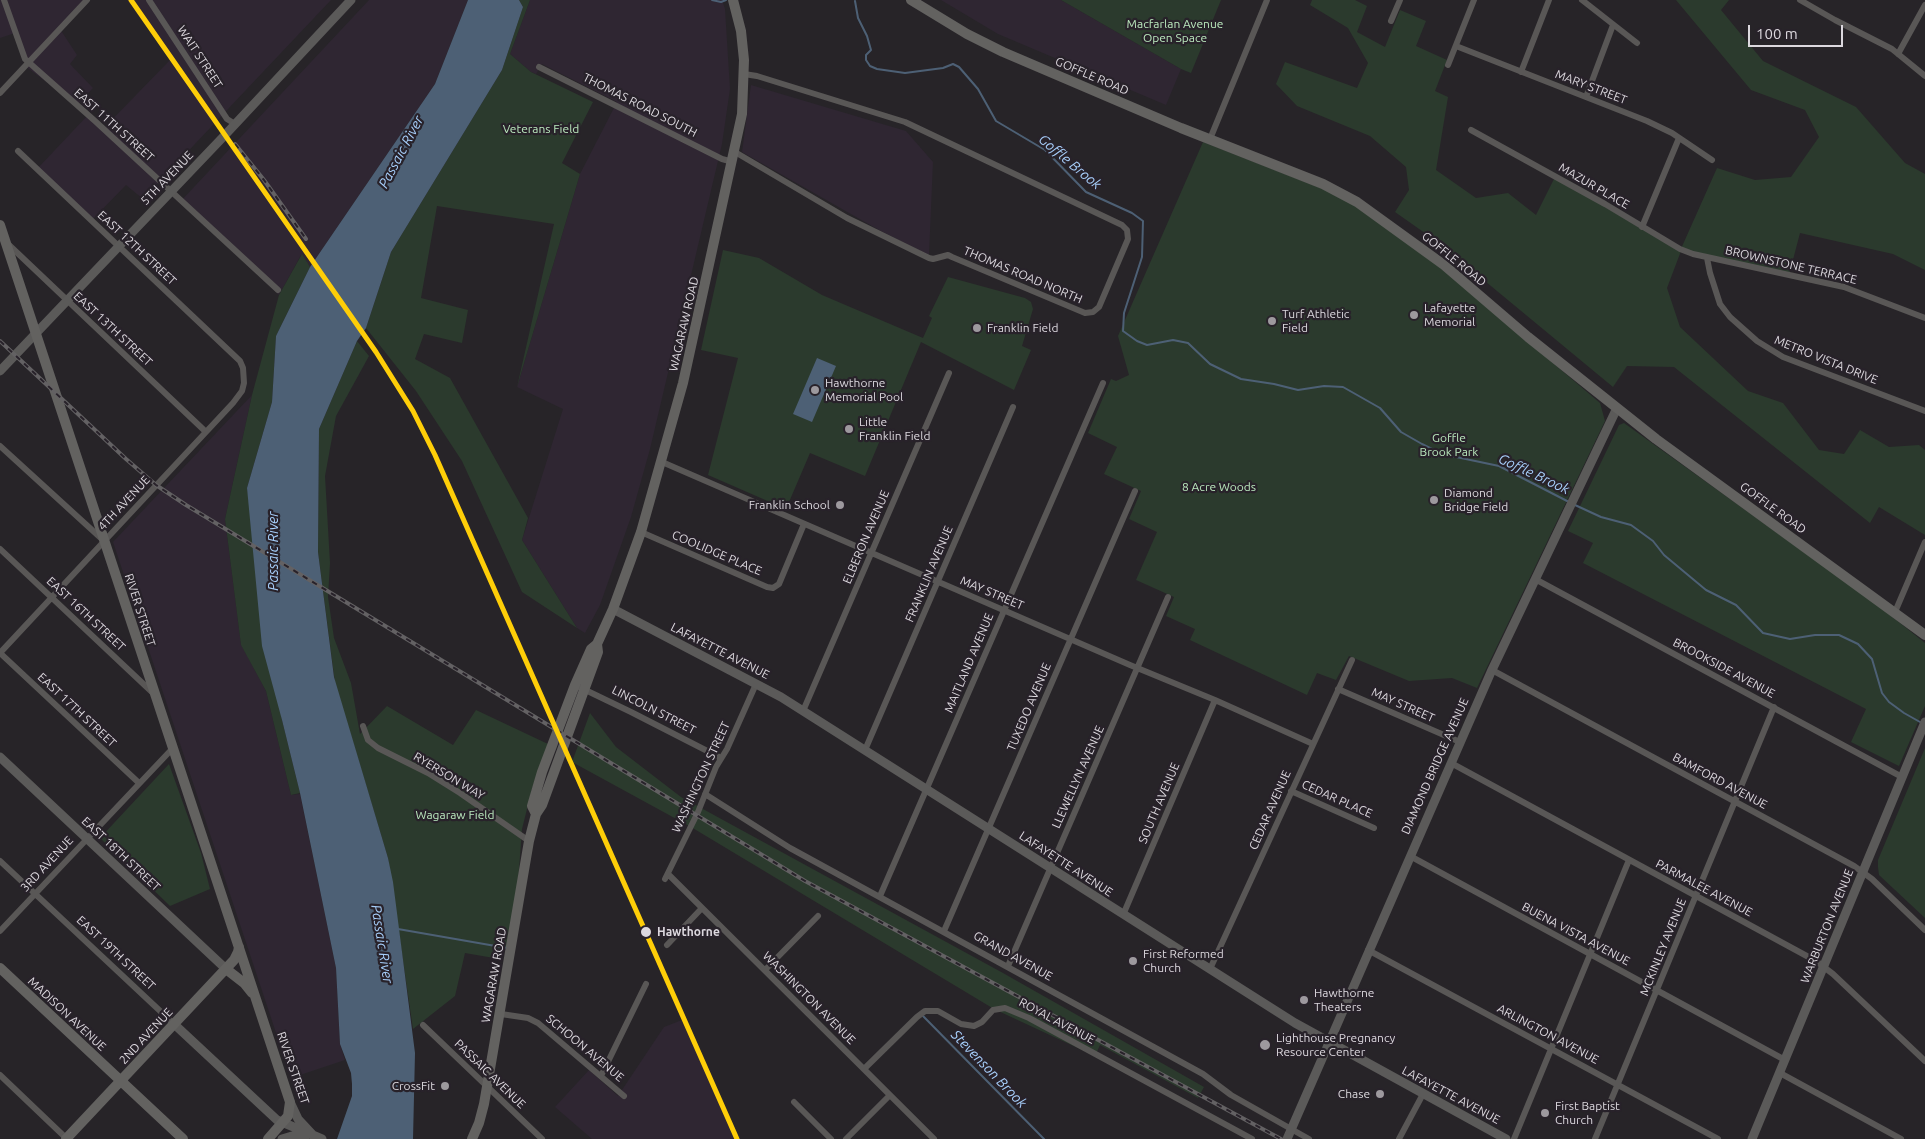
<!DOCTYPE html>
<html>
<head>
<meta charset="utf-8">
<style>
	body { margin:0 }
	#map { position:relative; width:1925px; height:1139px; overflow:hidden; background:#272428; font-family:Ubuntu,sans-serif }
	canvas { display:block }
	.scale { position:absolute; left:1748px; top:25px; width:95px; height:22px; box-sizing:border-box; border:2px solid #dcd8de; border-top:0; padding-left:6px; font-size:15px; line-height:18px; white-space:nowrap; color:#dcd8de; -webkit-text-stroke:4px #28222a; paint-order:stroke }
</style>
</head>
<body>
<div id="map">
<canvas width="1925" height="1139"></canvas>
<div class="scale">100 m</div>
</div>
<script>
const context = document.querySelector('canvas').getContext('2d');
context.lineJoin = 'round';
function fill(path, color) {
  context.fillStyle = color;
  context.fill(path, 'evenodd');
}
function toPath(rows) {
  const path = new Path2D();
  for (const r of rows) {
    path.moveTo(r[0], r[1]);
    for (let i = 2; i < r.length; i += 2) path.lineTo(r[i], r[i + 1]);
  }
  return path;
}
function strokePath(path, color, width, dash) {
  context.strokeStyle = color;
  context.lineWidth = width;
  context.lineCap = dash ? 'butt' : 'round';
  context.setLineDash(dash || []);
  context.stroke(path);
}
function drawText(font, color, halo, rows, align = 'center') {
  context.font = font + ' Ubuntu,sans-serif';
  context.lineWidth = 4.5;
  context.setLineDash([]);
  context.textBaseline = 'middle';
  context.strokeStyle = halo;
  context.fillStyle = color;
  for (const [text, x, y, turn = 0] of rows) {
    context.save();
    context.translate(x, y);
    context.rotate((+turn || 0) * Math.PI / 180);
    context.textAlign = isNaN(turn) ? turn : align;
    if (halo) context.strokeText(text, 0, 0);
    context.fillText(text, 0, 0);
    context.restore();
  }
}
fill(toPath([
	[0,0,88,0,60,29,77,55,70,64,93,88,77,105,25,66,15,33,0,38],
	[127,0,331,0,143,199,126,185,91,221,37,169,88,115,103,129,170,60],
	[369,0,468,0,435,84,310,267,301,255,279,295,180,202],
	[530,0,722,0,725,9,730,89,722,144,650,449,631,517,600,605,585,633,577,628,522,540,563,409,517,387,580,174,617,102,542,64,536,74,531,72,510,54],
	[941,0,1061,0,1181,69,1166,105,998,34],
	[751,85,906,131,933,162,929,255,879,230,742,152],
	[252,395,225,519,241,644,266,691,291,795,300,794,336,968,340,1044,345,1060,291,1078,113,542],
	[682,1020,736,1139,592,1139,555,1107,589,1070,618,1096,664,1027]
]), '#2f2632');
fill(toPath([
	[519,0,530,0,510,54,531,72,593,102,562,163,580,174,517,387,554,224,437,206,421,298,468,310,462,343,424,334,415,359,450,378,528,518,522,540,577,628,522,592,462,461,416,391,366,328,391,252,502,70,523,7],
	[1061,0,1221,0,1191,73,1181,69],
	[1312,0,1355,0,1367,6,1357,32,1385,47,1400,10,1426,21,1416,46,1447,60,1435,91,1448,97,1436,170,1476,198,1508,193,1536,215,1555,177,1680,251,1717,168,1755,180,1791,177,1819,137,1805,110,1751,90,1676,0,1729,0,1721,10,1763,61,1856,107,1905,163,1925,174,1925,270,1893,254,1800,233,1789,275,1681,251,1667,288,1680,327,1748,391,1783,403,1819,450,1844,454,1860,430,1889,447,1919,445,1925,450,1925,535,1879,507,1870,523,1674,367,1627,366,1613,387,1439,243,1395,212,1409,190,1406,167,1370,136,1297,106,1276,84,1285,62,1357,88,1368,63,1348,28,1310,5],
	[1203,142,1323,189,1356,206,1445,271,1600,403,1605,421,1477,688,1452,678,1409,681,1349,656,1336,680,1317,673,1307,695,1190,640,1195,629,1166,616,1174,597,1136,580,1157,532,1129,519,1141,491,1104,474,1117,447,1088,433,1111,379,1116,381,1129,375,1118,336],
	[723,250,759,258,822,295,923,338,932,318,929,316,948,277,1025,298,1031,302,1033,309,1022,346,1031,350,1014,390,921,342,865,476,810,453,786,509,708,475,738,358,701,350],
	[302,254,310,267,276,336,272,402,247,488,282,720,300,793,291,795,266,691,241,645,225,519,252,395,279,295],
	[357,341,369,356,336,416,325,476,330,563,328,597,334,638,351,683,360,734,387,706,453,745,476,710,548,744,532,789,522,829,518,883,508,945,494,958,465,953,455,996,413,1029,388,858,335,683,318,552,319,429],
	[1624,423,1875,603,1925,643,1925,706,1899,766,1851,742,1866,709,1583,563,1593,543,1568,531,1619,425],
	[590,713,616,747,681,797,1003,973,1204,1087,1198,1098,1100,1045,1095,1056,994,1009,691,827,572,762],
	[1925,748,1925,918,1879,875,1878,867,1878,860],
	[169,764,201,853,210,889,170,906,100,838]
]), '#2b3a2d');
fill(toPath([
	[468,0,519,0,523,7,502,70,391,252,366,328,357,341,319,429,318,552,334,677,388,858,393,882,415,1053,413,1139,337,1139,352,1096,352,1084,351,1073,340,1044,336,968,300,793,282,720,262,646,247,488,272,402,276,336,310,267,435,84],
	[817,358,836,366,812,422,793,414]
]), '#4d6075');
strokePath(toPath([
	[712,0,721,2,726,0],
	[855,1,858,18,867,36,871,50,866,55,866,60,870,66,877,69,905,73,943,68,953,64,959,67,978,89,996,121,1045,150,1086,192,1132,213,1143,221,1142,257,1124,313,1123,331,1137,341,1147,345,1173,340,1188,343,1210,364,1241,379,1274,384,1298,390,1324,386,1343,387,1380,408,1401,432,1422,444,1442,454,1499,466,1569,502],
	[1575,505,1601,517,1631,525,1653,541,1664,555,1706,590,1736,605,1763,633,1790,639,1815,635,1839,635,1858,644,1872,659,1882,693,1889,702,1904,713,1920,722],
	[398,929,507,948],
	[923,1016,1044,1139]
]), '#4d6075', 2);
strokePath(toPath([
	[4,0,25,59,95,121,278,290],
	[149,0,227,119,235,124],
	[1582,0,1637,43],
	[1800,0,1835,20,1892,49,1925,76],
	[1391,21,1400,0],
	[1456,46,1647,121,1672,133,1712,160],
	[1898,54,1925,5],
	[1448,65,1474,0],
	[539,67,722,159,733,162],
	[1521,72,1549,0],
	[0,93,87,0],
	[1586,97,1613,25],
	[1471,130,1605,204,1680,249,1693,254,1844,287,1925,318],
	[1210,139,1267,0],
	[735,152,847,218,929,258,933,259,948,255,952,257,1085,313,1093,312,1099,307,1128,239,1127,230,1122,225,905,122,757,76,744,74],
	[1642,227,1679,138],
	[9,245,206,432],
	[1707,258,1710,273,1720,304,1730,317,1757,341,1783,357,1925,411],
	[0,446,103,540],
	[662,462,1130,665,1215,700,1313,744],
	[641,532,767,587,773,588,779,584,804,524],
	[0,549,153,693],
	[1535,579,1902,777],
	[1895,612,1925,542],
	[0,653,233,403,242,391,244,383,243,368,240,361,18,151],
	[0,653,139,783],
	[1492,670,1854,866,1872,879,1925,930],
	[575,685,631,712,721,758],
	[1338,689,1460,742],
	[803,711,949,373],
	[363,726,368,740,378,748,428,773,460,793,529,841],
	[865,750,1013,407],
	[1451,763,1816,961,1833,974,1925,1061],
	[1291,791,1374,828],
	[705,794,790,848,1203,1074,1231,1095,1309,1139],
	[1410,856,1785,1060],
	[0,861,174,1024],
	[668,874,934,1139],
	[665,879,698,812,716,767,727,749,756,684],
	[880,896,1103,383],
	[1123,915,1215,700],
	[0,931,173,748],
	[944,931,1135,491],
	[667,945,702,908],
	[1368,950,1718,1139],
	[1008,966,1168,597],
	[1210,969,1352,660],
	[765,970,818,916],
	[501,1014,528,1018,538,1023,624,1096],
	[423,1025,542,1139],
	[864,1069,917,1017,925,1011,938,1011,961,1024,974,1026,982,1022,993,1010,1005,1008,1029,1018,1252,1139],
	[1780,1073,1901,1139],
	[0,1075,67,1139],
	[601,1076,646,984],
	[794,1102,831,1139],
	[846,1139,890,1095],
	[1399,1139,1423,1094],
	[1514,1139,1629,860],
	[1595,1139,1774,707]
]), '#595756', 6);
strokePath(toPath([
	[0,371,225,135,351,0],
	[613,609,781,697,1295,1023,1506,1139],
	[0,757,226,969],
	[174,1024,277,1120,322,1139],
	[290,1102,298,1119,312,1134],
	[282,1139,292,1136,306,1136],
	[1287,1139,1491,672,1617,408],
	[1752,1139,1925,722]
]), '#5b5a59', 9);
strokePath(toPath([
	[911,0,967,34,1003,52,1181,128,1323,184,1357,202,1444,265,1528,337,1656,439,1925,635],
	[0,225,290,1102,288,1116,268,1139],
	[536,814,532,806,542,772,575,685,591,649,597,644],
	[0,968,183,1139],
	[226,969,244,983,252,993],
	[66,1139,234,960,238,952,239,947],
	[472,1139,479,1123,484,1104,529,841,536,814,542,805,598,652,597,644,613,609,641,532,683,383,742,114,744,60,741,31,733,0]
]), '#636260', 10);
const rail = toPath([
	[235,144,264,180,306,239],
	[0,341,126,459,156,485,186,505,805,881,1281,1139]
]);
strokePath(rail, '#636163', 4);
strokePath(rail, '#28222a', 2, [5.5]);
strokePath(toPath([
	[131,0,376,352,413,411,435,455,737,1139]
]), '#fece08', 5);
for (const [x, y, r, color] of [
	[1414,315,5,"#9d999e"],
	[1272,321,5,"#9d999e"],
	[977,328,5,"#9d999e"],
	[815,390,5,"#9d999e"],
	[849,429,5,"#9d999e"],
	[1434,500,5,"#9d999e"],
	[840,505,5,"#9d999e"],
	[646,932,6,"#dcd8de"],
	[1133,961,5,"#9d999e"],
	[1304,1000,5,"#9d999e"],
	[1265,1045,6,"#9d999e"],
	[445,1086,5,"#9d999e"],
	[1380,1094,5,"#9d999e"],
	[1545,1113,5,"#9d999e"]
]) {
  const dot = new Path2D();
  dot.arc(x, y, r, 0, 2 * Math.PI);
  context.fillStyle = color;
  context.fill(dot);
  strokePath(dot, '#28222a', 2);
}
drawText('12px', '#bae8bd', '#28222a', [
	["Macfarlan Avenue",1175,24],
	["Open Space",1175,38],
	["Veterans Field",541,129],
	["Goffle",1449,438],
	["Brook Park",1449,452],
	["8 Acre Woods",1219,487],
	["Wagaraw Field",455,815]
]);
drawText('12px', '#dcd8de', '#28222a', [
	["WAIT STREET",200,57,57],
	["GOFFLE ROAD",1092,76,23],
	["MARY STREET",1591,87,21],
	["THOMAS ROAD SOUTH",640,105,27],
	["EAST 11TH STREET",114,125,42],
	["5TH AVENUE",167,178,-46],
	["MAZUR PLACE",1594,186,30],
	["EAST 12TH STREET",137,248,43],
	["GOFFLE ROAD",1454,259,39],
	["BROWNSTONE TERRACE",1791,265,13],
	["THOMAS ROAD NORTH",1023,275,23],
	["WAGARAW ROAD",684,324,-77],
	["EAST 13TH STREET",113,329,43],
	["METRO VISTA DRIVE",1826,360,22],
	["4TH AVENUE",124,503,-47],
	["GOFFLE ROAD",1773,508,36],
	["ELBERON AVENUE",866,537,-67],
	["COOLIDGE PLACE",717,553,23],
	["FRANKLIN AVENUE",929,574,-67],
	["MAY STREET",992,593,23],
	["RIVER STREET",140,610,72],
	["EAST 16TH STREET",86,614,43],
	["LAFAYETTE AVENUE",720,651,27],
	["MAITLAND AVENUE",969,663,-67],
	["BROOKSIDE AVENUE",1724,668,28],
	["MAY STREET",1403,705,24],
	["TUXEDO AVENUE",1029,707,-67],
	["EAST 17TH STREET",77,710,43],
	["LINCOLN STREET",654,710,27],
	["DIAMOND BRIDGE AVENUE",1435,766,-66],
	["RYERSON WAY",449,776,31],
	["WASHINGTON STREET",701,777,-65],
	["LLEWELLYN AVENUE",1078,777,-66],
	["BAMFORD AVENUE",1720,781,28],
	["CEDAR PLACE",1337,799,24],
	["SOUTH AVENUE",1159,803,-67],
	["CEDAR AVENUE",1270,810,-66],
	["EAST 18TH STREET",121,854,43],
	["3RD AVENUE",47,864,-47],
	["LAFAYETTE AVENUE",1066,864,33],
	["PARMALEE AVENUE",1704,888,28],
	["WARBURTON AVENUE",1827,926,-68],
	["BUENA VISTA AVENUE",1576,934,28],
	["MCKINLEY AVENUE",1663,947,-68],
	["EAST 19TH STREET",116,953,43],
	["GRAND AVENUE",1013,956,29],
	["WAGARAW ROAD",494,975,-80],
	["WASHINGTON AVENUE",809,998,45],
	["MADISON AVENUE",67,1014,43],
	["ROYAL AVENUE",1057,1021,28],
	["ARLINGTON AVENUE",1548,1034,28],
	["2ND AVENUE",146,1036,-47],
	["SCHOON AVENUE",585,1048,40],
	["RIVER STREET",293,1068,71],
	["PASSAIC AVENUE",490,1074,44],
	["LAFAYETTE AVENUE",1451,1095,28]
]);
drawText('12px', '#dcd8de', '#28222a', [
	["Lafayette",1424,308],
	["Memorial",1424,322],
	["Turf Athletic",1282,314],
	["Field",1282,328],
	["Franklin Field",987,328],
	["Hawthorne",825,383],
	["Memorial Pool",825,397],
	["Little",859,422],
	["Franklin Field",859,436],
	["Diamond",1444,493],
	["Bridge Field",1444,507],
	["Franklin School",830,505,"right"],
	["First Reformed",1143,954],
	["Church",1143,968],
	["Hawthorne",1314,993],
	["Theaters",1314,1007],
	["Lighthouse Pregnancy",1276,1038],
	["Resource Center",1276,1052],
	["CrossFit",435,1086,"right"],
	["Chase",1370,1094,"right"],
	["First Baptist",1555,1106],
	["Church",1555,1120]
], 'left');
drawText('bold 12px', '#dcd8de', '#28222a', [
	["Hawthorne",657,932]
], 'left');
drawText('italic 14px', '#a7cffb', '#28222a', [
	["Passaic River",401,152,-62],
	["Goffle Brook",1070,162,40],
	["Goffle Brook",1534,474,25],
	["Passaic River",273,551,-90],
	["Passaic River",382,944,81],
	["Stevenson Brook",989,1069,46]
]);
</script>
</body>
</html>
